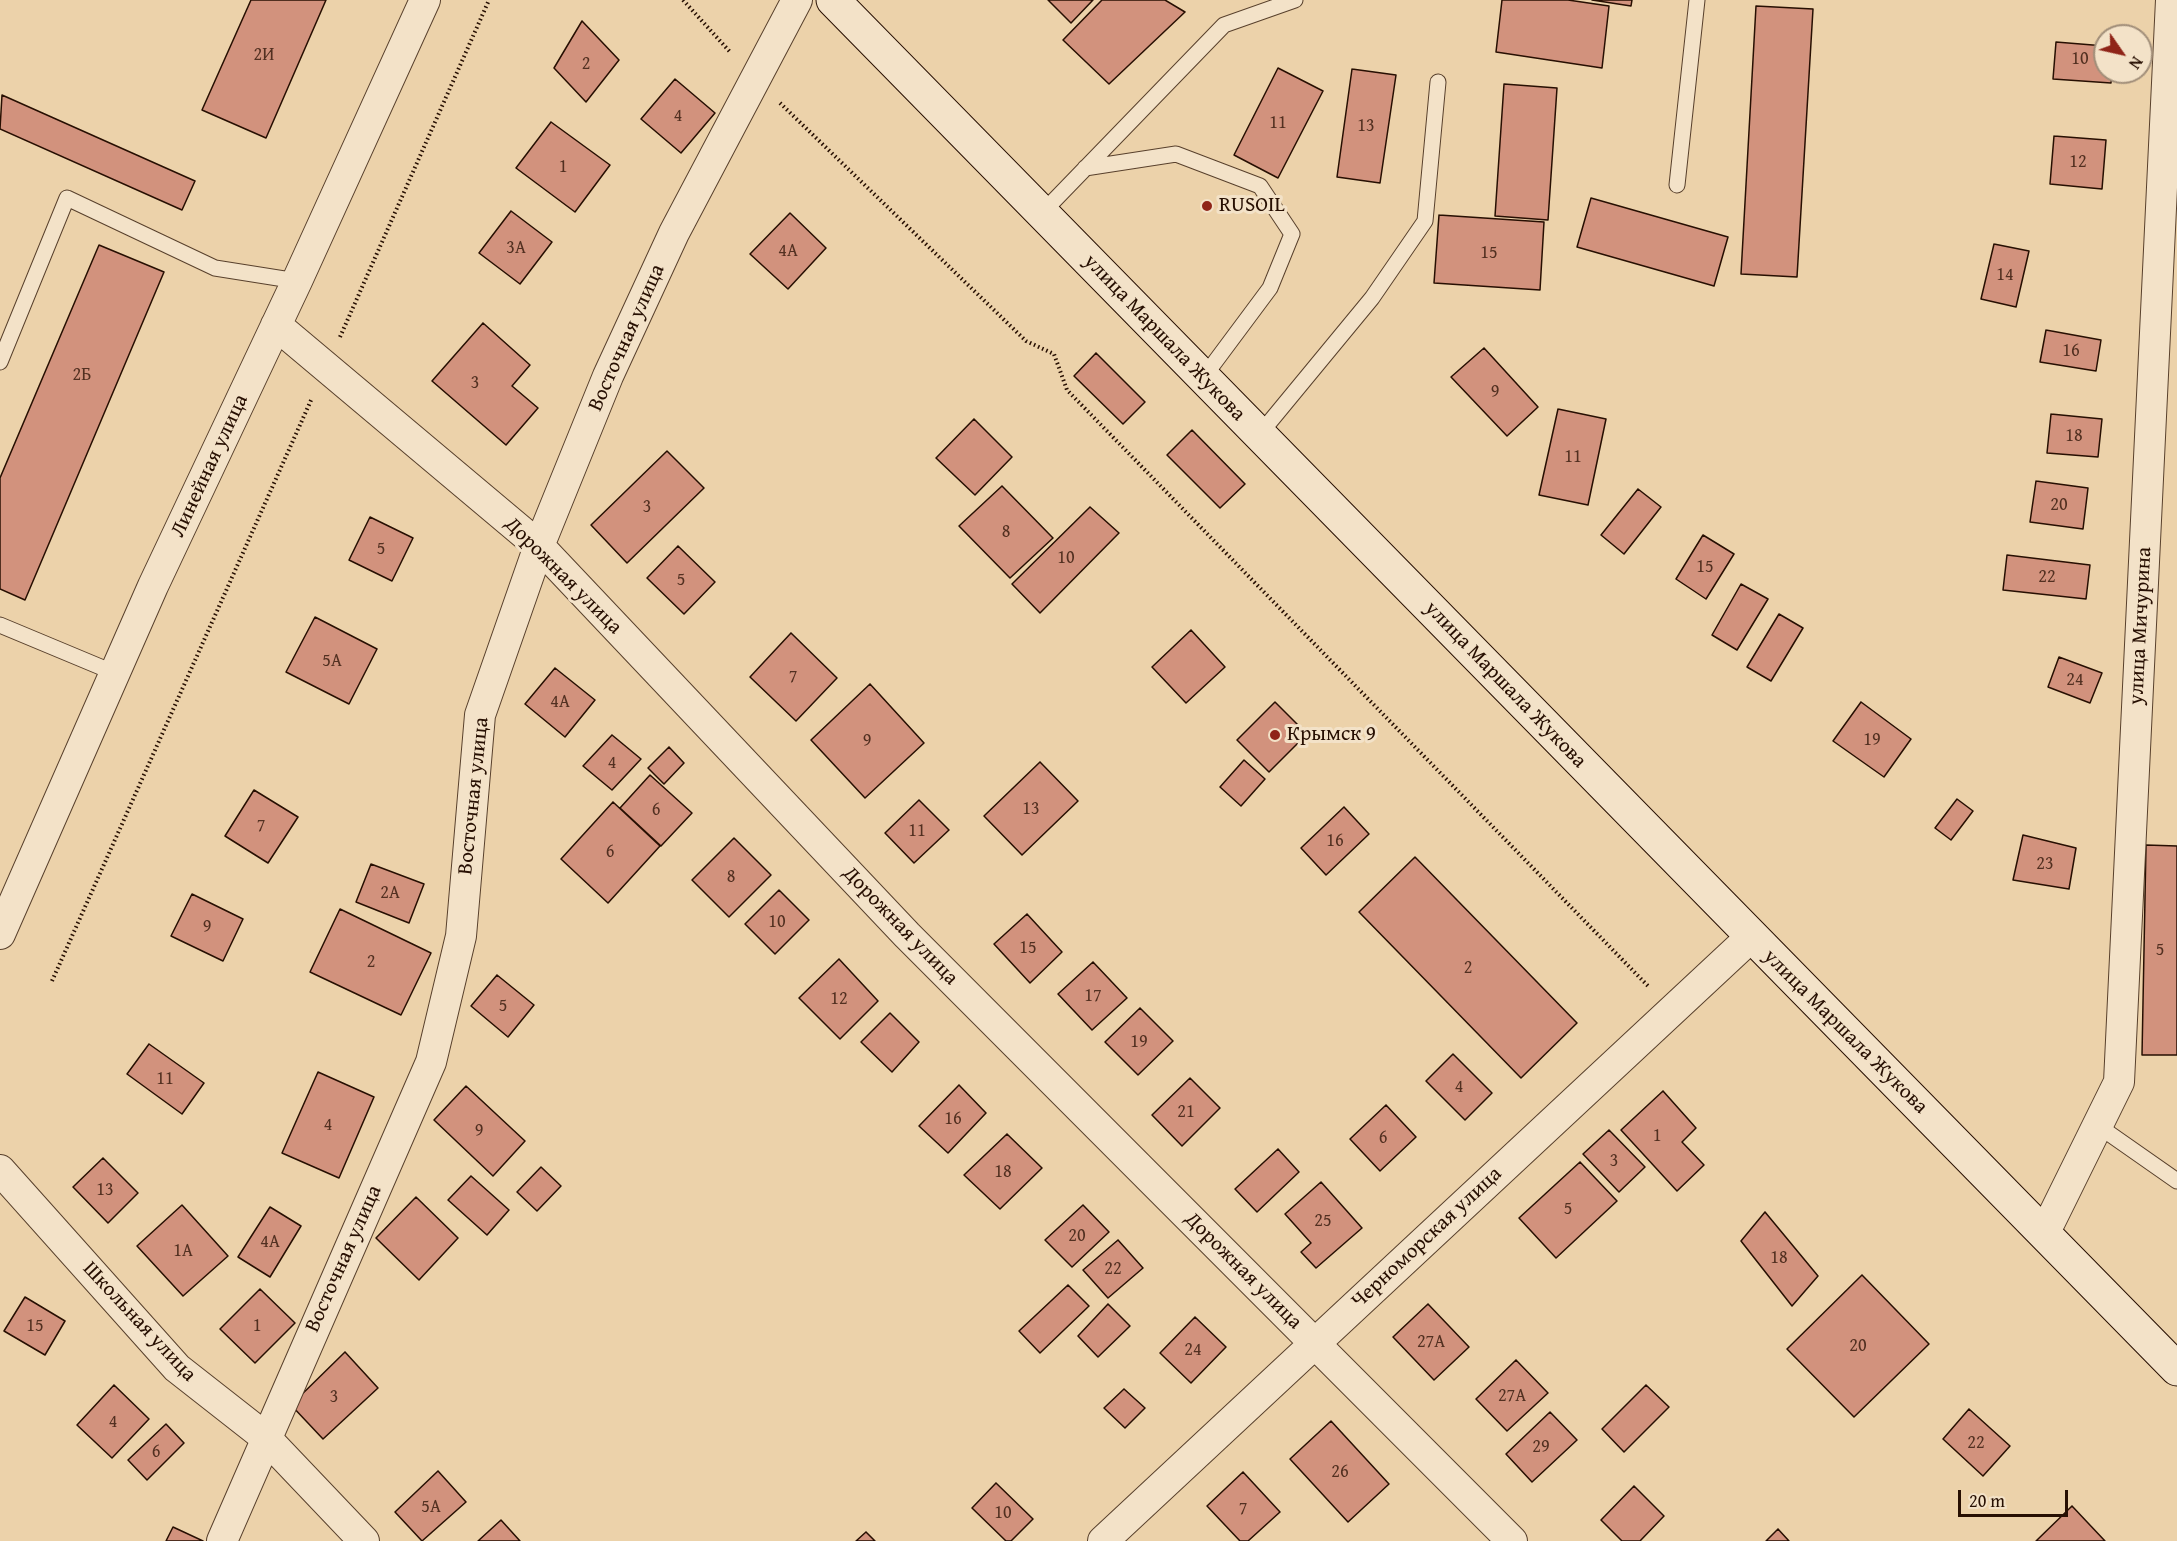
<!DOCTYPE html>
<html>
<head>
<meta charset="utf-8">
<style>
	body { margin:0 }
	#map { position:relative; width:2177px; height:1541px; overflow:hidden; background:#ecd2aa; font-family:"Gentium Book Plus",serif }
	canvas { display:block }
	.north { position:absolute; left:2093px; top:24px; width:60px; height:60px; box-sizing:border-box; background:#f3e2c8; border:2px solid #a18e79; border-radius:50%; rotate:124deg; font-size:16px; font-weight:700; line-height:24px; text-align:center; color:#270f02 }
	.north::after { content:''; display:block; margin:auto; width:21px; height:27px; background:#8f2418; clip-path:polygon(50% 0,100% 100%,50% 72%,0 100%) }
	.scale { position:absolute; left:1958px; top:1490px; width:110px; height:27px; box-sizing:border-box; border:3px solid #270f02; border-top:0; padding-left:8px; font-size:18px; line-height:21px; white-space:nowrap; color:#270f02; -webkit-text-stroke:4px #f3e2c8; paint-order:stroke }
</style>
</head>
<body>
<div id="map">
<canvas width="2177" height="1541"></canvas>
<div class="north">N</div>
<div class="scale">20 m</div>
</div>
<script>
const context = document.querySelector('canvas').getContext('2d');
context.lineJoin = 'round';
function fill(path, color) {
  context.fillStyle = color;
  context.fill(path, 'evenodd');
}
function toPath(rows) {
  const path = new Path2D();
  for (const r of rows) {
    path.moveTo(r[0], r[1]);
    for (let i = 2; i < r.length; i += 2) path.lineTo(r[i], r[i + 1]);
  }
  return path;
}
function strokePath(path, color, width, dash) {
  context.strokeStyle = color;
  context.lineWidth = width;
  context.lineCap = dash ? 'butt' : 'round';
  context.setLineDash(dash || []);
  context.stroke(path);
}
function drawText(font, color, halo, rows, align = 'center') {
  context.font = font + ' "Gentium Book Plus",serif';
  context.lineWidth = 6;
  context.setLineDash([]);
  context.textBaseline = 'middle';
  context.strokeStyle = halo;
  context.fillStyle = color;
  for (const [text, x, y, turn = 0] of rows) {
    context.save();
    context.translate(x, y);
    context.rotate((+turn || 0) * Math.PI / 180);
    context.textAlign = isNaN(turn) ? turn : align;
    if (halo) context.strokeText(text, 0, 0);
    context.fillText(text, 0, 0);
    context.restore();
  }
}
const building = toPath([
	[251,0,326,0,266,138,202,110,251,0],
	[1048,0,1093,0,1071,23,1048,0],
	[1102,0,1165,0,1185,12,1109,84,1063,40,1102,0],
	[1502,0,1568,0,1609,6,1602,68,1496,52,1502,0],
	[1592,0,1632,0,1631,6,1592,0],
	[1756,6,1813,9,1797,277,1741,274,1756,6],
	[582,21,619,60,586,102,554,68,582,21],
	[2056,42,2105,46,2105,72,2112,72,2111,83,2053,79,2056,42],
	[1278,68,1323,91,1278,178,1234,155,1278,68],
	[1352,69,1396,75,1380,183,1337,177,1352,69],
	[675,79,715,113,681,153,641,119,675,79],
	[1504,84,1557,88,1548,220,1495,216,1504,84],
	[2,95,195,181,182,210,0,129,2,95],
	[551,122,610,165,575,212,516,168,551,122],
	[2054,136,2106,140,2102,189,2050,184,2054,136],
	[1591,198,1728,237,1714,286,1577,247,1591,198],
	[511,211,552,242,520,284,479,253,511,211],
	[790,213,826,248,788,289,750,254,790,213],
	[1439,215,1544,222,1540,290,1434,283,1439,215],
	[1994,244,2029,251,2016,307,1981,299,1994,244],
	[99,245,164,272,25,600,0,589,0,478,99,245],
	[483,323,530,365,512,386,538,408,506,445,432,381,483,323],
	[2046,330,2101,340,2096,371,2040,362,2046,330],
	[1484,348,1538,407,1507,436,1451,377,1484,348],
	[1096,353,1145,402,1123,424,1074,376,1096,353],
	[1558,409,1606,419,1588,505,1539,495,1558,409],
	[2051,414,2102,419,2098,457,2047,453,2051,414],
	[974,419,1012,457,975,495,936,458,974,419],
	[1192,430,1245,484,1220,508,1167,455,1192,430],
	[667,451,704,488,627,563,591,525,667,451],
	[2036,481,2088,488,2083,529,2030,522,2036,481],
	[1002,486,1053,538,1010,578,959,526,1002,486],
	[1638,489,1661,507,1624,554,1601,535,1638,489],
	[1090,507,1119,533,1040,613,1012,584,1090,507],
	[370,517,413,538,392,581,349,560,370,517],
	[1703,535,1734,554,1706,599,1676,579,1703,535],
	[678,546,715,582,684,614,647,578,678,546],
	[2007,555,2090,565,2086,599,2003,590,2007,555],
	[1741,584,1768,599,1737,650,1712,635,1741,584],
	[1779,614,1803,628,1771,681,1747,667,1779,614],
	[315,617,377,649,349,704,286,672,315,617],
	[1191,630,1225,667,1186,703,1152,667,1191,630],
	[791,633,837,678,796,721,750,677,791,633],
	[2059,657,2102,673,2090,703,2048,687,2059,657],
	[555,668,595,700,565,737,525,704,555,668],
	[870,684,924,743,865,798,811,740,870,684],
	[1275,702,1307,734,1269,772,1237,740,1275,702],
	[1861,702,1911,739,1884,777,1833,741,1861,702],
	[612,735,641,759,612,790,583,766,612,735],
	[669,747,684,763,664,784,648,768,669,747],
	[1244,760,1265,779,1241,806,1220,787,1244,760],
	[1040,762,1078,801,1022,855,984,816,1040,762],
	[650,775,692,813,661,846,620,808,650,775],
	[254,790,298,817,268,863,225,836,254,790],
	[1957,799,1973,811,1951,840,1935,828,1957,799],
	[919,800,949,830,914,863,885,833,919,800],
	[613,802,660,846,608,903,561,859,613,802],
	[1344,807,1369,834,1326,875,1301,848,1344,807],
	[2023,835,2076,848,2069,889,2013,880,2023,835],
	[734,838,771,875,729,917,692,880,734,838],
	[2146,845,2177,846,2177,1055,2142,1055,2146,845],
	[1415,857,1577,1023,1521,1078,1359,912,1415,857],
	[371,864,424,884,409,923,356,902,371,864],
	[779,890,809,920,775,954,745,924,779,890],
	[192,894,243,919,223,961,171,936,192,894],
	[340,909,431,953,401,1015,310,972,340,909],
	[1027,914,1062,952,1030,983,994,944,1027,914],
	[839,959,878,1001,840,1039,799,998,839,959],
	[1093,962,1127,998,1092,1030,1058,994,1093,962],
	[497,975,534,1005,508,1037,471,1006,497,975],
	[1140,1008,1173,1041,1138,1075,1105,1042,1140,1008],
	[890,1013,919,1042,892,1072,861,1042,890,1013],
	[149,1044,204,1083,182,1114,127,1074,149,1044],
	[1453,1054,1492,1093,1465,1120,1426,1081,1453,1054],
	[318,1072,374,1097,339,1178,282,1153,318,1072],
	[1190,1078,1220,1108,1182,1146,1152,1115,1190,1078],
	[959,1085,986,1113,948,1153,919,1126,959,1085],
	[466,1086,525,1141,493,1176,434,1120,466,1086],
	[1663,1091,1696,1128,1682,1142,1704,1165,1677,1191,1621,1130,1663,1091],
	[1386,1105,1416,1137,1380,1171,1350,1139,1386,1105],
	[1609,1130,1645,1167,1619,1192,1583,1154,1609,1130],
	[1007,1134,1042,1168,1000,1209,964,1175,1007,1134],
	[1278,1149,1299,1172,1257,1212,1235,1189,1278,1149],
	[103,1158,138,1193,108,1223,73,1187,103,1158],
	[1580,1162,1617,1201,1556,1258,1519,1218,1580,1162],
	[541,1167,561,1186,537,1211,517,1192,541,1167],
	[471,1176,509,1210,487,1235,448,1200,471,1176],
	[1321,1182,1362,1228,1316,1268,1301,1252,1311,1243,1285,1214,1321,1182],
	[416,1197,458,1238,419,1280,376,1238,416,1197],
	[182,1205,228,1256,183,1296,137,1246,182,1205],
	[1083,1205,1109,1232,1072,1267,1045,1240,1083,1205],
	[270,1207,301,1226,270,1277,238,1257,270,1207],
	[1765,1212,1818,1276,1792,1306,1741,1241,1765,1212],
	[1118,1240,1143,1268,1108,1298,1083,1270,1118,1240],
	[1862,1275,1929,1344,1854,1417,1787,1349,1862,1275],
	[1068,1285,1089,1306,1040,1353,1019,1331,1068,1285],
	[260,1289,295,1323,255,1363,220,1329,260,1289],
	[25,1297,65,1321,45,1355,4,1331,25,1297],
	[1108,1304,1130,1326,1098,1357,1078,1336,1108,1304],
	[1428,1304,1469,1347,1434,1380,1393,1337,1428,1304],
	[1195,1317,1226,1347,1191,1383,1160,1353,1195,1317],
	[345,1352,378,1388,323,1439,291,1405,345,1352],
	[1516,1360,1548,1393,1507,1431,1476,1399,1516,1360],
	[114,1385,149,1419,112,1458,77,1425,114,1385],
	[1646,1385,1669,1407,1624,1452,1602,1429,1646,1385],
	[1124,1389,1145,1408,1125,1428,1104,1408,1124,1389],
	[1969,1409,2010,1446,1983,1476,1943,1439,1969,1409],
	[1550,1412,1577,1440,1532,1482,1506,1454,1550,1412],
	[1331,1421,1389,1484,1348,1522,1290,1459,1331,1421],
	[166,1424,184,1443,147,1480,128,1460,166,1424],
	[438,1471,466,1502,422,1541,395,1512,438,1471],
	[1243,1472,1280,1512,1248,1541,1240,1541,1207,1506,1243,1472],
	[996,1483,1033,1519,1011,1541,1006,1541,972,1508,996,1483],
	[1634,1486,1664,1516,1640,1541,1622,1541,1601,1520,1634,1486],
	[2072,1506,2105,1541,2036,1541,2072,1506],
	[501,1520,520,1541,478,1541,501,1520],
	[173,1527,203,1541,166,1541,173,1527],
	[1778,1529,1789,1541,1766,1541,1778,1529],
	[866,1532,875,1541,856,1541,866,1532]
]);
fill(building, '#d2927d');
strokePath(building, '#270f02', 1.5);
const service = toPath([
	[1085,168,1176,154,1260,186,1292,234,1270,288,1203,378],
	[1677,185,1697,0],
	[1042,213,1224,25,1295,0],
	[0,362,67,198,215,268,297,281],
	[1259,435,1372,298,1425,221,1438,82],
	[0,625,115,673],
	[2097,1125,2177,1181]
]);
const minor = toPath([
	[276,325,539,546,907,935,1512,1541],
	[0,934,153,586,297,281,425,0],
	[0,1170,177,1368,265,1437,364,1541],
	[2044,1234,2119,1082,2171,0],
	[222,1541,431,1062,461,936,480,715,539,546,608,376,674,233,797,0],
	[1103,1541,1751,937]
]);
const secondary = toPath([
	[833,0,2177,1369]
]);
strokePath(service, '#58402c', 17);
strokePath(minor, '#58402c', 32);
strokePath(secondary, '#270f02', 35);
strokePath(toPath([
	[683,0,731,53],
	[780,103,1026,341,1054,354,1067,390,1648,986],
	[340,337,489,0],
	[52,981,312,398]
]), '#270f02', 4, [1.5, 3]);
strokePath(service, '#f3e2c8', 15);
strokePath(minor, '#f3e2c8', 30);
strokePath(secondary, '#f3e2c8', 33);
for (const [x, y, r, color] of [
	[1207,206,6,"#8f2418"],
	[1275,735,6,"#8f2418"]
]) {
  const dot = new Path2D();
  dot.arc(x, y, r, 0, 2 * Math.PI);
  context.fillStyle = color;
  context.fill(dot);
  strokePath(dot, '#f3e2c8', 2);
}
drawText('18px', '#523021', null, [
	["2И",264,55],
	["10",2080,59],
	["2",586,64],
	["4",678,116],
	["11",1278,123],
	["13",1366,126],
	["12",2078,162],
	["1",563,167],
	["3А",516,248],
	["4А",788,251],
	["15",1489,253],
	["14",2005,275],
	["16",2071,351],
	["2Б",82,375],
	["3",475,383],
	["9",1495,392],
	["18",2074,436],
	["11",1573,457],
	["20",2059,505],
	["3",647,507],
	["8",1006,532],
	["5",381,549],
	["10",1066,558],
	["15",1705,567],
	["22",2047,577],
	["5",681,580],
	["5А",332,661],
	["7",793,677],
	["24",2075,680],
	["4А",560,702],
	["19",1872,740],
	["9",867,741],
	["4",612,763],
	["13",1031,809],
	["6",656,810],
	["7",261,826],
	["11",917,831],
	["16",1335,841],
	["6",610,852],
	["23",2045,864],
	["8",731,877],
	["2А",390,893],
	["10",777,922],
	["9",207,927],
	["15",1028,948],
	["5",2160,950],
	["2",371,962],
	["2",1468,968],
	["17",1093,996],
	["12",839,999],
	["5",503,1006],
	["19",1139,1042],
	["11",165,1079],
	["4",1459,1087],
	["21",1186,1112],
	["16",953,1119],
	["4",328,1125],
	["9",479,1131],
	["1",1657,1136],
	["6",1383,1138],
	["3",1614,1161],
	["18",1003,1172],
	["13",105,1190],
	["5",1568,1209],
	["25",1323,1221],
	["20",1077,1236],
	["4А",270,1242],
	["1А",183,1251],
	["18",1779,1258],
	["22",1113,1269],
	["15",35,1326],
	["1",257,1326],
	["27А",1431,1342],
	["20",1858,1346],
	["24",1193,1350],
	["27А",1512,1396],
	["3",334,1397],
	["4",113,1422],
	["22",1976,1443],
	["29",1541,1447],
	["6",156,1452],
	["26",1340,1472],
	["5А",431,1507],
	["7",1243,1509],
	["10",1003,1513]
]);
drawText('21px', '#270f02', '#f3e2c8', [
	["RUSOIL",1219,206],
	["Крымск 9",1287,735]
], 'left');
drawText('21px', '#270f02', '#f3e2c8', [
	["Восточная улица",627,338,-66],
	["улица Маршала Жукова",1164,338,46],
	["Линейная улица",210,466,-65],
	["Дорожная улица",563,576,45],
	["улица Мичурина",2141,626,-87],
	["улица Маршала Жукова",1505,685,46],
	["Восточная улица",474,796,-84],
	["Дорожная улица",900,926,46],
	["улица Маршала Жукова",1845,1032,45],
	["Черноморская улица",1427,1238,-43],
	["Восточная улица",344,1259,-66],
	["Дорожная улица",1243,1271,45],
	["Школьная улица",139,1322,47]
]);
</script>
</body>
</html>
